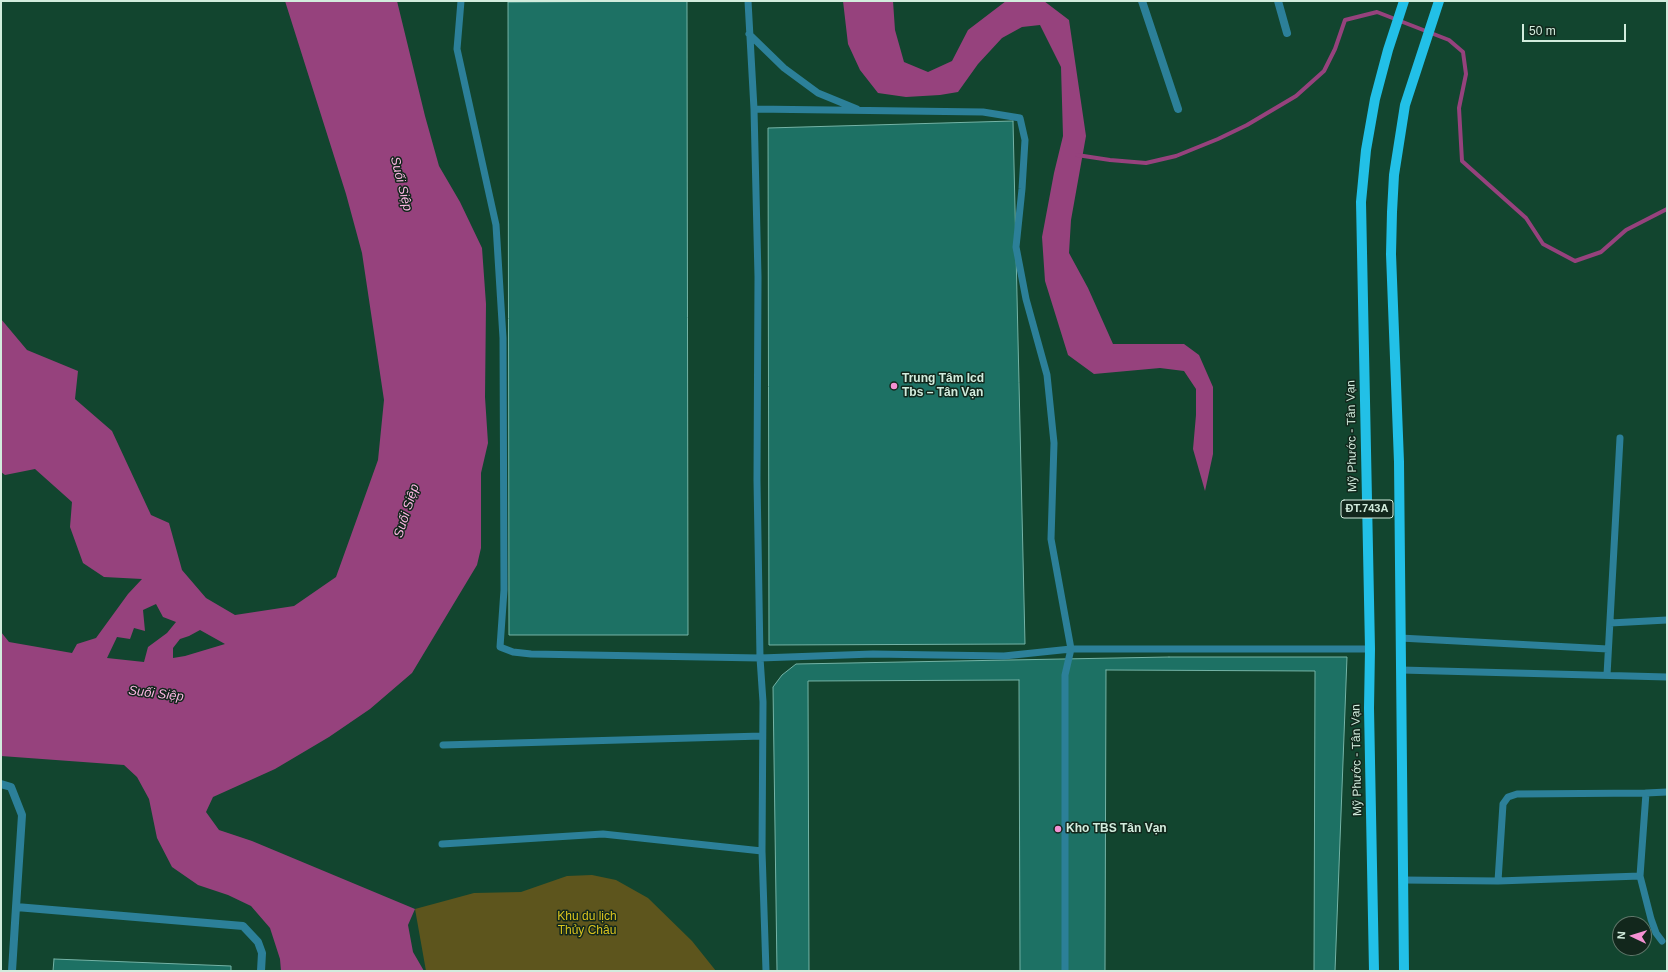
<!DOCTYPE html>
<html>
<head>
<meta charset="utf-8">
<style>
	body { margin:0 }
	#map { position:relative; width:1668px; height:972px; overflow:hidden; background:#12452f; font-family:Helvetica,sans-serif }
	canvas { display:block }
	.frame { position:absolute; inset:0; border:2px solid #d2ecdd; pointer-events:none }
	.north { position:absolute; left:1612px; top:916px; width:40px; height:40px; box-sizing:border-box; background:#12271c; border:1px solid #5f7669; border-radius:50%; rotate:274deg; font-size:11px; font-weight:700; line-height:16px; text-align:center; color:#d2ecdd }
	.north::after { content:''; display:block; margin:auto; width:14px; height:18px; background:#f491d3; clip-path:polygon(50% 0,100% 100%,50% 72%,0 100%) }
	.scale { position:absolute; left:1522px; top:24px; width:104px; height:18px; box-sizing:border-box; border:2px solid #d2ecdd; border-top:0; padding-left:5px; font-size:12px; line-height:14px; white-space:nowrap; color:#d2ecdd; -webkit-text-stroke:3px #12271c; paint-order:stroke }
</style>
</head>
<body>
<div id="map">
<canvas width="1668" height="972"></canvas>
<div class="frame"></div>
<div class="north">N</div>
<div class="scale">50 m</div>
</div>
<script>
const context = document.querySelector('canvas').getContext('2d');
context.lineJoin = 'round';
function fill(path, color) {
  context.fillStyle = color;
  context.fill(path, 'evenodd');
}
function toPath(rows) {
  const path = new Path2D();
  for (const r of rows) {
    path.moveTo(r[0], r[1]);
    for (let i = 2; i < r.length; i += 2) path.lineTo(r[i], r[i + 1]);
  }
  return path;
}
function strokePath(path, color, width, dash) {
  context.strokeStyle = color;
  context.lineWidth = width;
  context.lineCap = dash ? 'butt' : 'round';
  context.setLineDash(dash || []);
  context.stroke(path);
}
function drawText(font, color, halo, rows, align = 'center') {
  context.font = font + ' Helvetica,sans-serif';
  context.lineWidth = 3;
  context.setLineDash([]);
  context.textBaseline = 'middle';
  context.strokeStyle = halo;
  context.fillStyle = color;
  for (const [text, x, y, turn = 0] of rows) {
    context.save();
    context.translate(x, y);
    context.rotate((+turn || 0) * Math.PI / 180);
    context.textAlign = isNaN(turn) ? turn : align;
    if (halo) context.strokeText(text, 0, 0);
    context.fillText(text, 0, 0);
    context.restore();
  }
}
fill(toPath([
	[592,875,616,880,648,898,692,941,716,971,426,971,415,909,474,893,521,892,567,876]
]), '#5d551d');
fill(toPath([
	[285,1,397,1,425,116,439,166,460,202,482,248,486,304,485,397,488,443,481,473,481,548,477,565,412,673,370,709,329,737,275,769,213,797,206,812,219,830,252,841,415,909,408,925,413,952,424,971,281,971,280,959,270,928,251,906,228,895,198,885,172,867,157,838,149,799,137,777,124,765,1,756,1,632,9,642,72,653,77,644,96,638,128,594,142,579,104,577,83,563,70,527,72,502,35,469,5,475,1,472,1,319,27,350,78,371,75,399,112,431,151,515,169,523,182,570,206,598,235,615,294,606,336,577,378,460,384,400,362,253,346,194],
	[156,604,163,617,176,622,167,633,148,647,144,662,107,658,117,637,130,639,134,628,145,631,143,610],
	[200,630,225,644,185,656,173,658,173,648,180,639,189,636],
	[843,1,893,1,895,30,904,62,928,72,952,61,968,30,1006,1,1044,1,1069,20,1086,136,1071,220,1069,253,1088,288,1113,344,1184,344,1199,355,1213,387,1213,454,1205,491,1193,449,1196,415,1196,389,1184,371,1160,368,1094,374,1068,355,1045,281,1042,237,1054,173,1063,136,1061,67,1040,25,1022,27,1002,38,978,64,958,92,940,95,906,97,878,93,860,70,848,44]
]), '#96427d');
strokePath(toPath([
	[1077,155,1110,160,1146,163,1176,156,1218,139,1247,125,1296,96,1324,71,1335,49,1345,20,1377,12,1449,40,1463,52,1466,74,1459,108,1462,161,1526,218,1543,244,1575,261,1601,252,1626,230,1667,209]
]), '#96427d', 4);
const building = toPath([
	[687,1,688,635,509,635,508,2,687,1],
	[1013,121,1025,644,769,645,768,128,1013,121],
	[1169,657,1347,657,1335,971,777,971,773,687,782,675,796,664,1169,657],
	[1106,670,1315,671,1314,971,1105,971,1106,670],
	[1019,680,1020,971,809,971,808,681,1019,680],
	[54,959,231,966,231,971,53,971,54,959]
]);
fill(building, '#1d7164');
strokePath(building, '#74b3a6', 1);
strokePath(toPath([
	[461,1,457,49,496,225,503,338,504,590,500,647,513,652,531,654,760,658,873,654,1004,656,1071,649,1065,675,1065,971],
	[748,1,754,109,758,277,757,480,760,658,763,702,762,851],
	[749,34,784,68,818,93,857,109],
	[754,109,983,112,1020,118,1025,140,1022,189,1016,247,1026,299,1047,375,1054,443,1051,539,1071,649,1370,649],
	[1610,623,1667,620],
	[1400,638,1608,649],
	[1401,670,1667,677],
	[1607,675,1620,438],
	[443,745,762,736],
	[442,844,603,834,762,851,766,971],
	[1640,876,1651,919,1656,933,1662,941],
	[1403,880,1498,881,1640,876,1646,793,1667,792],
	[1498,881,1503,804,1508,797,1517,794,1646,793]
]), '#2c8099', 7);
strokePath(toPath([
	[1142,1,1178,109],
	[1278,1,1287,33],
	[1,784,11,787,22,815,16,907],
	[12,971,16,907,243,926,258,942,262,953,261,971]
]), '#2c8099', 8);
strokePath(toPath([
	[1374,971,1369,708,1370,649,1361,202,1366,150,1375,99,1388,50,1404,1],
	[1404,971,1399,462,1391,254,1392,212,1394,175,1405,105,1439,1]
]), '#22c0e7', 10);
for (const [x, y, r, color] of [
	[894,386,4,"#f491d3"],
	[1058,829,4,"#f491d3"]
]) {
  const dot = new Path2D();
  dot.arc(x, y, r, 0, 2 * Math.PI);
  context.fillStyle = color;
  context.fill(dot);
  strokePath(dot, '#12271c', 1.5);
}
for (const [x, y, w] of [
	[1367,509,52]
]) {
  const box = new Path2D();
  box.roundRect(x - w / 2, y - 9, w, 18, 3);
  context.fillStyle = '#12271c';
  context.fill(box);
  strokePath(box, '#d2ecdd', 1);
}
drawText('bold 11px', '#d2ecdd', null, [
	["ĐT.743A",1367,509]
]);
drawText('bold 12px', '#d2ecdd', '#12271c', [
	["Trung Tâm Icd",902,379],
	["Tbs – Tân Vạn",902,393],
	["Kho TBS Tân Vạn",1066,829]
], 'left');
drawText('12px', '#d2ecdd', '#12271c', [
	["Mỹ Phước - Tân Vạn",1352,436,-91],
	["Mỹ Phước - Tân Vạn",1357,760,-91]
]);
drawText('12px', '#d9c31e', '#12271c', [
	["Khu du lịch",587,917],
	["Thủy Châu",587,931]
]);
drawText('italic 13px', '#fbb6e2', '#12271c', [
	["Suối Siệp",401,184,76],
	["Suối Siệp",407,511,-72],
	["Suối Siệp",156,694,7]
]);
</script>
</body>
</html>
